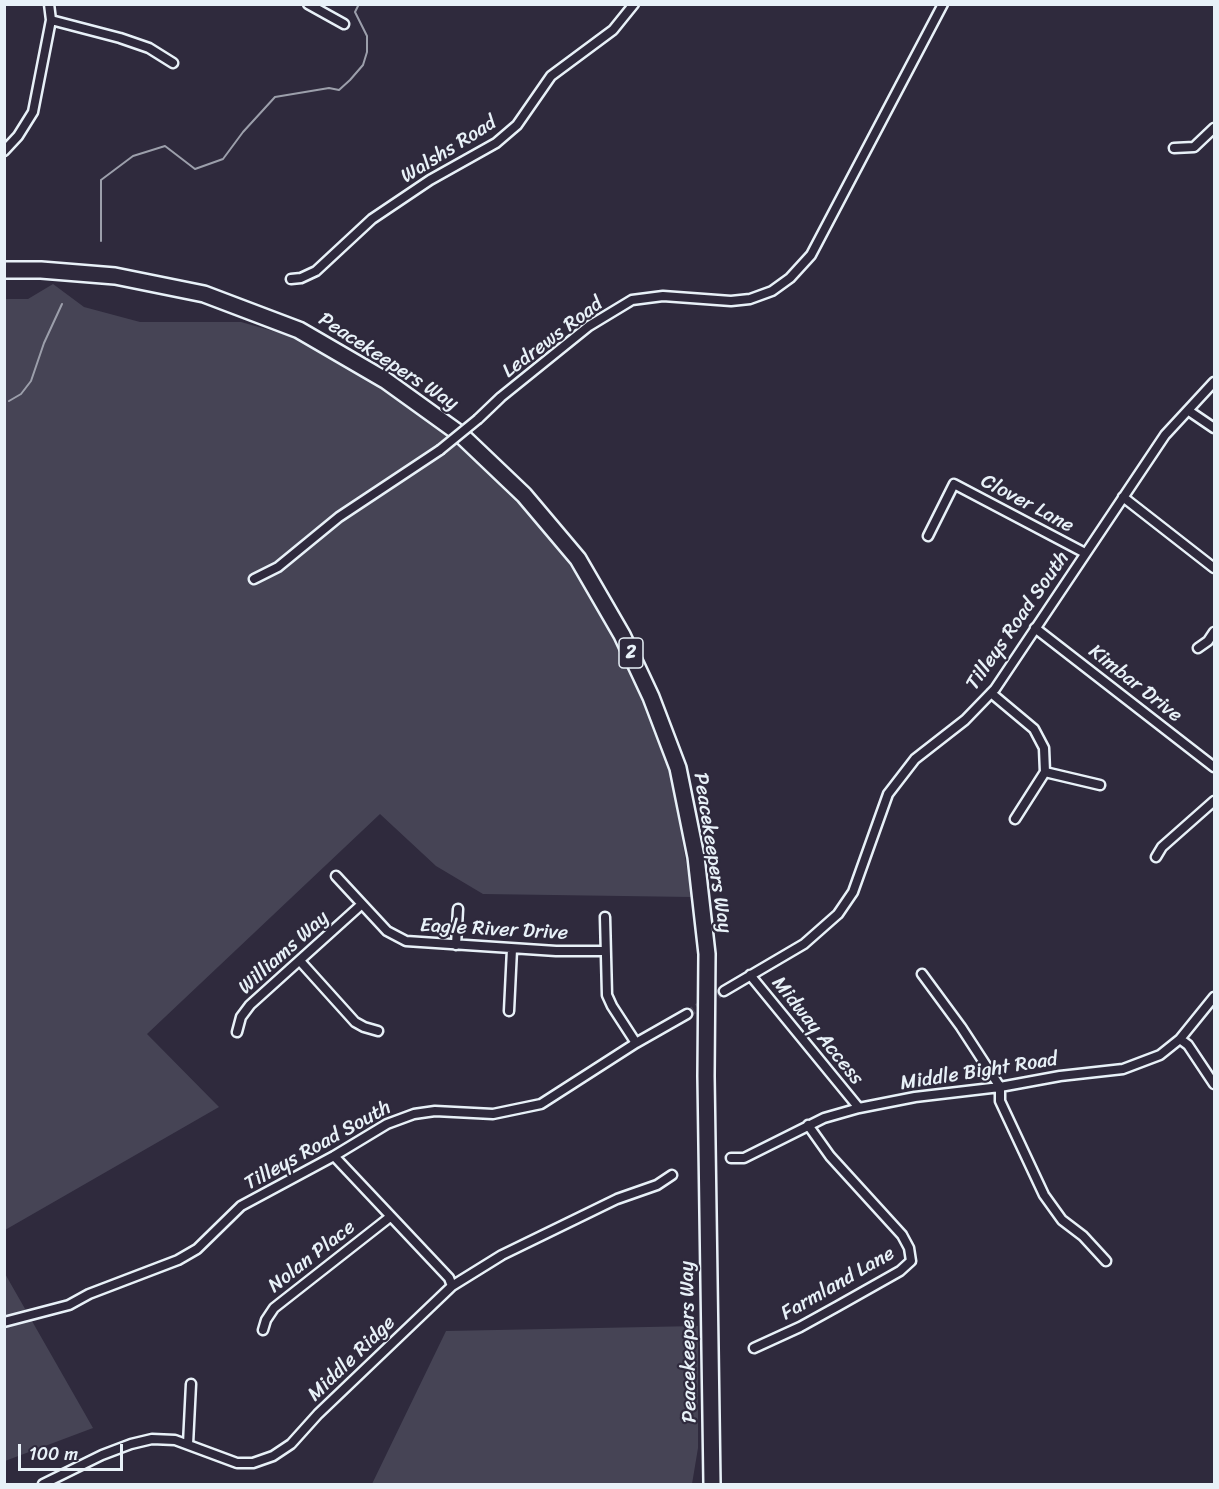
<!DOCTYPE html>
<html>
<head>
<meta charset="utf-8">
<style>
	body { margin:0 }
	#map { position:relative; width:1219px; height:1489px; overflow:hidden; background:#2f2a3d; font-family:Sriracha,sans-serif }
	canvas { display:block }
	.frame { position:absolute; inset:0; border:6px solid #e8f1f8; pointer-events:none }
	.scale { position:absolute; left:18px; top:1444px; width:105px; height:27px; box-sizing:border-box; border:3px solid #e8f1f8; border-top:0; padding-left:8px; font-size:18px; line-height:21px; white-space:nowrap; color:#e8f1f8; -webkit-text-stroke:4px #2f2a3d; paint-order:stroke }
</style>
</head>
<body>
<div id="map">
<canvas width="1219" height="1489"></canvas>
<div class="frame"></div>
<div class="scale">100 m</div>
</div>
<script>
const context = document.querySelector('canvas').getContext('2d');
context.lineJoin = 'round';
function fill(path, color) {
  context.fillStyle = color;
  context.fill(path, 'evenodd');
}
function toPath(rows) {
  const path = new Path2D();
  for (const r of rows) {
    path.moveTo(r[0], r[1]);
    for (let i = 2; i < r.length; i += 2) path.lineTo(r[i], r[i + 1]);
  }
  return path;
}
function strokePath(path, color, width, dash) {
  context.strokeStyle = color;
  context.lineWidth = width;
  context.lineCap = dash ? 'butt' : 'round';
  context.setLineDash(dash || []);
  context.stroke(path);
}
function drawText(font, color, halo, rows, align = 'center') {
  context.font = font + ' Sriracha,sans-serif';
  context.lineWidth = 4.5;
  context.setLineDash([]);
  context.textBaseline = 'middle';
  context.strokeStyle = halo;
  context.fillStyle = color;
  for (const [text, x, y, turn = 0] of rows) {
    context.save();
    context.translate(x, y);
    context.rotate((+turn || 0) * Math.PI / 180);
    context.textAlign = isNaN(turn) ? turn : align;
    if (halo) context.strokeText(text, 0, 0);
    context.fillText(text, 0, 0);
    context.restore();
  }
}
fill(toPath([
	[53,284,84,307,140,322,241,322,301,339,405,402,461,442,527,510,589,590,635,676,670,771,692,897,483,894,436,866,380,814,147,1034,219,1107,5,1230,5,299,28,299],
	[4,1272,93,1428,5,1461,4,1461],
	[698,1326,698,1448,692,1484,372,1484,446,1331]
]), '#464455');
strokePath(toPath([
	[101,241,101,180,133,156,165,146,195,169,223,159,243,132,275,97,329,88,339,90,350,80,363,65,367,52,367,36,355,12,359,4],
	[9,401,21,394,31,381,44,343,62,304]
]), '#9c9fab', 2);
strokePath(toPath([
	[687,1014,724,991]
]), '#4b4859', 8, [8, 4]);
const minor = toPath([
	[308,4,344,24],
	[51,20,120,38,149,48,173,63],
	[1174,148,1194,147,1214,128],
	[4,151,18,136,33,112,51,20,49,4],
	[291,279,301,278,316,271,372,219,430,180,496,143,517,125,551,76,613,30,634,4],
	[1189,411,1214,428],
	[478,419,501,397,589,326,632,300,663,296,731,301,750,299,772,291,790,278,811,255,943,4],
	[1123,497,1214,568],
	[928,536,954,484,1085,553],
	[254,579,278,567,339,517,440,450],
	[1035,628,1214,767],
	[1198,648,1208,641,1214,632],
	[991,693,1034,729,1044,748,1045,772,1015,819],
	[1045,772,1100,785],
	[1156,857,1162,847,1214,801],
	[336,876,387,931,406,941,556,951,605,951],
	[605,917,607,995,612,1006,636,1043],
	[456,945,458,909],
	[300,961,355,1022,364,1027,378,1031],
	[922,974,961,1027,1000,1087,1000,1101,1044,1195,1062,1220,1083,1236,1106,1261],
	[750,975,859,1108],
	[724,991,804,944,838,914,853,892,888,794,915,759,965,720,995,689,1165,435,1214,382],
	[509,1011,512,949],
	[237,1032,241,1017,250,1005,362,904],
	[1180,1039,1188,1045,1214,1084],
	[334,1156,449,1278,452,1286],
	[731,1158,744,1158,824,1118,859,1108,915,1097,1000,1087,1060,1076,1123,1069,1160,1055,1180,1039,1214,997],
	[4,1322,69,1305,89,1294,178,1260,197,1249,241,1206,334,1156,387,1124,414,1114,435,1111,493,1114,541,1104,636,1043,687,1014],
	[263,1330,266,1320,274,1308,390,1217],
	[754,1348,800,1327,838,1306,900,1271,911,1261,909,1248,902,1235,830,1156,808,1125],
	[188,1444,191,1384],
	[43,1484,102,1455,131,1444,152,1439,175,1440,237,1463,253,1463,273,1456,291,1444,318,1414,452,1286,502,1255,617,1199,657,1185,672,1175]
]);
const motorway = toPath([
	[4,270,41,270,115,276,204,294,299,330,385,380,460,434,524,495,578,559,622,635,651,697,678,768,696,857,707,954,706,1076,712,1484]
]);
strokePath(minor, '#e8f1f8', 13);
strokePath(motorway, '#e8f1f8', 20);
strokePath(minor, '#2f2a3d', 8);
strokePath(motorway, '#2f2a3d', 15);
const minorBridge = toPath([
	[440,450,478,419]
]);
strokePath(minorBridge, '#e8f1f8', 13, []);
strokePath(minorBridge, '#2f2a3d', 8);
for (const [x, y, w] of [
	[631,653,24]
]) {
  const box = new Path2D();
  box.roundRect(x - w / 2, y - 15, w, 30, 4.5);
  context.fillStyle = '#2f2a3d';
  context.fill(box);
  strokePath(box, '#e8f1f8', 1.5);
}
drawText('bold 18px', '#e8f1f8', null, [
	["2",631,653]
]);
drawText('20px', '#e8f1f8', '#2f2a3d', [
	["Walshs Road",449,150,-32],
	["Ledrews Road",553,338,-37],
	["Peacekeepers Way",388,362,33],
	["Clover Lane",1027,504,28],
	["Tilleys Road South",1018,621,-55],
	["Kimbar Drive",1135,684,38],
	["Peacekeepers Way",712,853,81],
	["Eagle River Drive",494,930,3],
	["Williams Way",284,953,-42],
	["Midway Access",817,1031,51],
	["Middle Bight Road",979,1072,-9],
	["Tilleys Road South",318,1146,-29],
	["Nolan Place",312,1257,-38],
	["Farmland Lane",838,1284,-30],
	["Peacekeepers Way",689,1342,-91],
	["Middle Ridge",352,1359,-44]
]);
</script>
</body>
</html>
